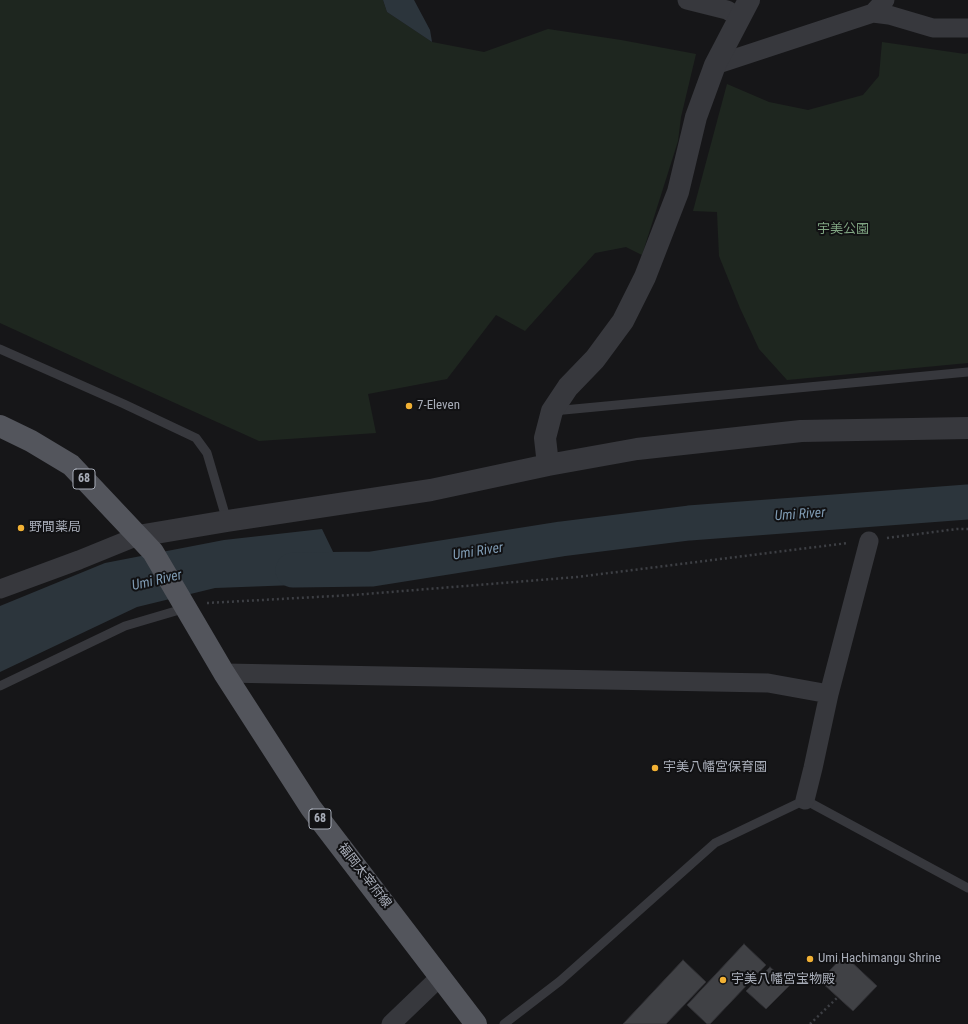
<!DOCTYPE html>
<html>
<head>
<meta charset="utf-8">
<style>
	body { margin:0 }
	canvas { display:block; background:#161618 }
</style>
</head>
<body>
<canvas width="968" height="1024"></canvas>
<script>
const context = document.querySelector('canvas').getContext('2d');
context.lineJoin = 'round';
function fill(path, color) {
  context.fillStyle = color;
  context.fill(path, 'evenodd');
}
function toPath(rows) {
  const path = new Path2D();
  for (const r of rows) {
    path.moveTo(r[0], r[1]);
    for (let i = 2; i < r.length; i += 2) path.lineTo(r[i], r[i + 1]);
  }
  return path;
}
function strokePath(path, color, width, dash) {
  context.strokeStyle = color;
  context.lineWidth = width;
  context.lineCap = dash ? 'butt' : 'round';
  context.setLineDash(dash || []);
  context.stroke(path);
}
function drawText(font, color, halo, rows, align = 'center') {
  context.font = font + ' "Roboto Condensed","Noto Sans JP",sans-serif';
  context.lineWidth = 4;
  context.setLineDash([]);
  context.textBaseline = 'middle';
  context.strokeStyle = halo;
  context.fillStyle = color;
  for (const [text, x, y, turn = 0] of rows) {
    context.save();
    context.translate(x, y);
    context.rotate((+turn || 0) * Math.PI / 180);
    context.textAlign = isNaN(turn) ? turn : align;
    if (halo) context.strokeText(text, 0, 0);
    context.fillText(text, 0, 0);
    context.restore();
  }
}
fill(toPath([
	[0,0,383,0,387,12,432,42,484,52,548,29,621,40,696,54,681,117,678,141,642,255,626,247,595,253,525,331,496,315,447,379,368,394,376,433,259,441,122,379,0,323],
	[882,42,965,54,968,53,968,363,787,380,759,349,740,308,719,256,717,212,693,211,727,84,769,102,808,110,863,95,879,76]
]), '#1e261f');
fill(toPath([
	[383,0,414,0,430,30,432,42,387,12],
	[322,529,348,583,215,588,137,607,0,672,0,606,105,563,224,540]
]), '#2c353c');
strokePath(toPath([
	[293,570,372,569,561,539,689,523,968,502]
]), '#2c353c', 35);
const building = toPath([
	[744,944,766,965,710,1024,707,1024,687,1005,744,944],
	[844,955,877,986,853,1011,820,981,844,955],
	[683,960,706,982,666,1024,623,1024,683,960],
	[770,967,790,985,766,1009,746,991,770,967]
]);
fill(building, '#404145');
strokePath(building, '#303034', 1);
strokePath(toPath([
	[887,538,957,529,968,529],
	[207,603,353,595,577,577,848,543],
	[810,1024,838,997]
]), '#3d3f44', 2.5, [2, 3]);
strokePath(toPath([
	[0,349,124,404,196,438,207,453,227,521],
	[553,411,968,372],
	[0,686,125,626,186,608],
	[504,1024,560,981,715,843,805,800,968,888]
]), '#37383d', 9);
strokePath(toPath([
	[687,0,727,10,739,17],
	[873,13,889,15,933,28,968,28],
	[715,65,873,13,885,0],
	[0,589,79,560,138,536],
	[224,673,768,683,829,694,813,768,805,800],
	[829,694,869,541],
	[391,1024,441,976]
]), '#37383d', 19);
strokePath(toPath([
	[548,465,545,438,552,411,568,387,595,359,623,321,645,277,678,192,696,117,715,65,749,0],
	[138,536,227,521,431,490,548,465,637,449,801,431,968,428]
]), '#37383d', 22);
strokePath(toPath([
	[0,426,31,441,71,465,153,552,224,673,311,808,476,1024]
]), '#53555c', 22);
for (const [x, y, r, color] of [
	[409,406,4,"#f2b134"],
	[21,528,4,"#f2b134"],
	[655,768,4,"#f2b134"],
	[810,959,4,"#f2b134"],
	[723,980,4,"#f2b134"]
]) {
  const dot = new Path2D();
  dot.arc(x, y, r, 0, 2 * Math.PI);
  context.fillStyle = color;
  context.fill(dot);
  strokePath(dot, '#111113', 1.5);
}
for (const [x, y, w] of [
	[84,479,22],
	[320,819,22]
]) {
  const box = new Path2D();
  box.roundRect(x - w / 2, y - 10, w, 20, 3);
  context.fillStyle = '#111113';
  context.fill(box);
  strokePath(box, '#a8adb8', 1);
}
drawText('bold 12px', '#a8adb8', null, [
	["68",84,479],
	["68",320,819]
]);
drawText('13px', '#7fa381', '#111113', [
	["宇美公園",843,230]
]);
drawText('13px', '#a8adb8', '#111113', [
	["7-Eleven",417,406],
	["野間薬局",29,528],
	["宇美八幡宮保育園",663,768],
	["Umi Hachimangu Shrine",818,959],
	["宇美八幡宮宝物殿",731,980]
], 'left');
drawText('13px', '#a8adb8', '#111113', [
	["福岡太宰府線",364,876,52]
]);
drawText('italic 14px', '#7f9bb3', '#111113', [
	["Umi River",800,515,-4],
	["Umi River",478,552,-9],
	["Umi River",157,581,-13]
]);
</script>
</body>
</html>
